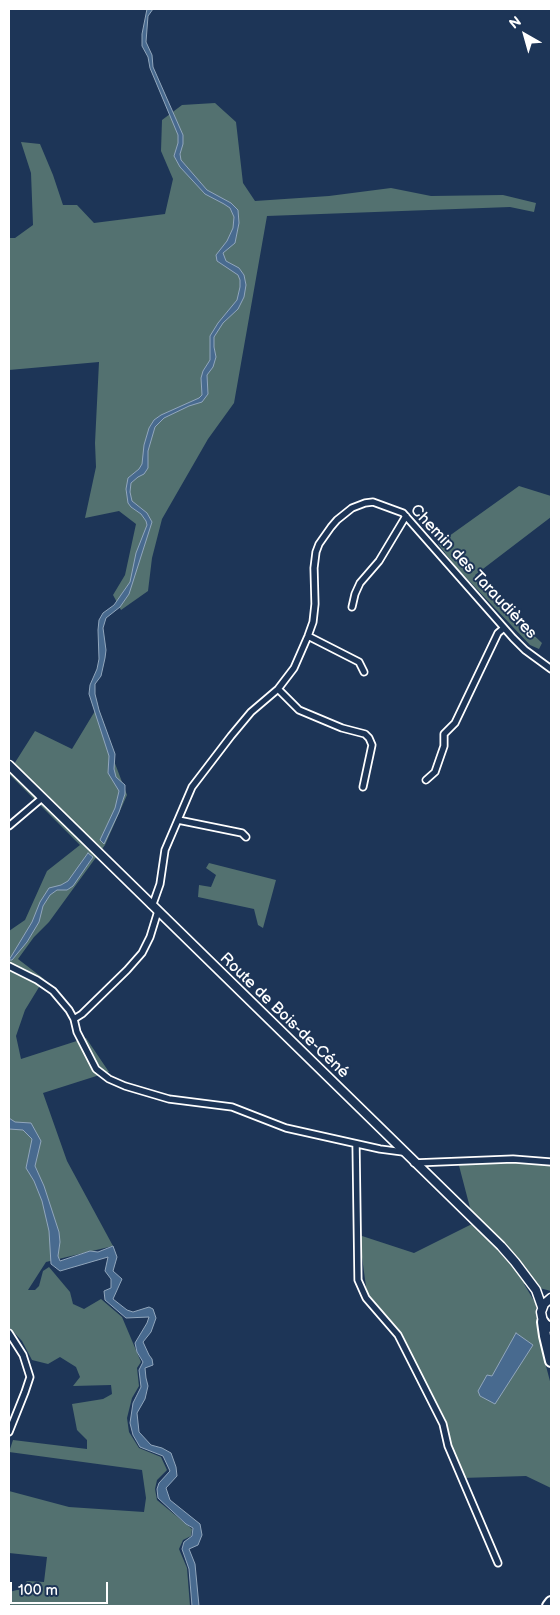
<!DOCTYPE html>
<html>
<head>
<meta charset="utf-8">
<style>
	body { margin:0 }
	#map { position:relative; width:560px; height:1615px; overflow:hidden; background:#1d3557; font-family:"Balsamiq Sans",sans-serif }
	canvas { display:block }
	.frame { position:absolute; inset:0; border:10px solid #fff; pointer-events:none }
	.north { position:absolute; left:500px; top:10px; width:50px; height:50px; -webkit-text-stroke:4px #1d3557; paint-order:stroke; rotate:322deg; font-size:14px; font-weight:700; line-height:20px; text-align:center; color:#fff }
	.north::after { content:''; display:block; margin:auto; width:18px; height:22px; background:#fff; clip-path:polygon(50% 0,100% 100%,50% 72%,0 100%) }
	.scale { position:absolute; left:10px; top:1582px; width:98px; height:22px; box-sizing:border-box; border:2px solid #fff; border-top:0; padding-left:6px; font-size:15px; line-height:18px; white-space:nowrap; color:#fff; -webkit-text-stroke:4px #1d3557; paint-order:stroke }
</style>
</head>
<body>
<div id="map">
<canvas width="560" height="1615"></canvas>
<div class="frame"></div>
<div class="north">N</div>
<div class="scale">100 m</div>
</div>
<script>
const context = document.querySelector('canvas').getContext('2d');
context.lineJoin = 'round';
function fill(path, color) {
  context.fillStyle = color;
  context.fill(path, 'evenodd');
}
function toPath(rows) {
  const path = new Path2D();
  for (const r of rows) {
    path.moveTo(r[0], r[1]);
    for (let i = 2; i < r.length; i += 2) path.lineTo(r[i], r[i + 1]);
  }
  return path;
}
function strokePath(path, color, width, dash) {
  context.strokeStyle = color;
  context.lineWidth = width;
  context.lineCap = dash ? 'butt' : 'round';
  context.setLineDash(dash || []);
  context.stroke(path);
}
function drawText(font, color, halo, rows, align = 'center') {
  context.font = font + ' "Balsamiq Sans",sans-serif';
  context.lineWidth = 4;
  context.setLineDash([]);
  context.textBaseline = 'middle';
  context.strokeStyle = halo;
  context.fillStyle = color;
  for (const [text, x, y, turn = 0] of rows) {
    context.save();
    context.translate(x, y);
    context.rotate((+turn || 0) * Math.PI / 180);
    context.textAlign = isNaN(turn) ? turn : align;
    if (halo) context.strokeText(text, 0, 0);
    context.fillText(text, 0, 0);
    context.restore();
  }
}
fill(toPath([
	[215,103,236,122,243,183,255,201,329,196,391,188,431,196,503,195,536,203,534,212,510,207,267,216,234,403,208,439,162,519,152,558,148,591,121,610,113,595,125,575,136,524,119,511,85,518,96,467,95,443,99,362,9,370,9,238,15,238,33,225,31,173,21,142,40,144,53,175,63,205,77,205,94,223,165,214,173,179,161,151,162,120,182,105],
	[519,486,551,496,551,517,475,575,479,583,542,643,539,649,530,645,456,567,438,544],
	[95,711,127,795,105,845,49,922,34,937,18,959,44,979,25,1010,16,1036,21,1059,86,1038,109,1072,43,1093,67,1161,113,1246,46,1262,28,1290,35,1290,39,1286,43,1271,49,1267,70,1292,73,1304,84,1309,101,1299,122,1317,141,1362,137,1368,139,1386,132,1398,127,1418,129,1432,139,1448,161,1457,167,1470,157,1480,155,1489,157,1500,192,1529,191,1536,183,1540,179,1549,187,1568,190,1606,9,1606,9,1592,21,1589,27,1581,44,1582,47,1557,9,1553,9,1491,69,1507,144,1512,146,1498,142,1470,9,1452,13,1440,87,1449,87,1440,77,1430,72,1404,103,1399,112,1394,111,1385,73,1386,80,1377,76,1367,60,1357,48,1364,32,1360,22,1341,9,1327,9,931,25,920,47,871,80,845,9,774,9,772,35,731,72,749],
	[209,863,276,880,263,928,258,925,254,909,198,897,199,885,211,887,216,875,206,868],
	[457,1158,551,1160,551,1291,524,1284,536,1304,542,1351,551,1385,551,1488,526,1476,462,1478,409,1349,367,1294,359,1235,414,1253,474,1223]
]), '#537170');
const water = toPath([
	[147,9,153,9,148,16,146,42,152,55,153,67,183,135,183,144,180,154,181,160,207,190,231,203,238,210,239,223,235,243,223,253,226,261,239,268,244,275,246,285,244,297,238,309,223,323,214,337,214,347,216,357,213,367,207,375,208,394,202,402,189,406,164,418,155,427,148,451,148,468,144,474,138,477,131,483,130,492,132,501,147,513,152,522,129,594,120,607,106,618,103,628,106,650,105,658,101,676,95,684,95,694,99,710,115,754,114,769,116,777,125,785,125,794,119,812,104,844,100,840,115,808,119,791,108,773,109,756,89,694,90,685,97,669,99,659,98,630,99,620,103,613,114,605,130,582,136,553,147,525,146,521,141,514,131,507,128,503,126,489,128,478,139,469,142,464,144,445,149,428,154,420,161,415,199,398,202,395,201,378,203,371,210,360,210,336,218,323,237,300,240,287,240,280,238,275,217,261,216,255,227,241,233,228,234,217,230,208,224,204,205,194,180,167,174,156,178,143,178,135,150,68,148,57,142,46,142,34,147,9],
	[88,853,93,857,73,886,67,890,57,890,50,895,43,906,39,922,27,942,12,960,9,960,32,922,40,902,49,888,61,885,68,881,88,853],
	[9,1118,15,1122,31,1123,41,1141,35,1166,44,1186,59,1232,60,1242,58,1256,60,1261,90,1251,98,1252,113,1246,117,1257,113,1271,122,1279,113,1299,127,1310,133,1312,149,1307,153,1309,156,1318,151,1332,143,1342,149,1355,152,1359,153,1365,145,1368,146,1378,148,1386,145,1399,137,1413,139,1432,151,1445,162,1448,171,1453,176,1467,177,1476,166,1488,170,1500,200,1524,202,1535,198,1545,189,1549,195,1564,199,1606,192,1606,189,1569,182,1549,184,1542,192,1536,193,1528,186,1524,158,1498,157,1489,159,1483,170,1471,163,1456,140,1447,133,1435,130,1423,133,1403,141,1387,139,1370,143,1362,137,1352,135,1343,147,1323,149,1317,126,1318,105,1300,104,1291,111,1288,111,1279,105,1271,108,1257,60,1271,51,1264,49,1231,42,1201,34,1181,26,1168,32,1139,23,1130,9,1129,9,1118],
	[516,1333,533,1345,495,1404,480,1396,478,1391,487,1375,492,1376,516,1333]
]);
fill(water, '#486a8f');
strokePath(water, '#91a6bc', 1);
const street = toPath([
	[352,607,355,594,360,583,379,561,406,516],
	[308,636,359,662,364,672],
	[278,689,299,710,342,728,365,734,369,738,372,745,363,787],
	[426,780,435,772,444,746,444,734,455,723,498,633,504,628],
	[178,820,242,833,246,837],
	[9,826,42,798],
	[151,905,154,901,160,884,165,850,192,787,231,736,251,712,278,689,294,668,308,636,313,622,315,604,314,568,316,552,319,544,331,527,337,520,352,508,365,503,373,502,403,513,513,638,525,650,551,669],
	[9,966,37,980,53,991,69,1010,74,1019,77,1032,96,1069,109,1079,125,1086,169,1099,232,1107,286,1128,380,1149,403,1152],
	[74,1019,82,1014,127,970,142,953,150,937,158,911],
	[356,1144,358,1280,366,1298,398,1335,443,1424,448,1446,498,1563],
	[414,1163,513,1159,551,1162],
	[9,1333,23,1355,30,1377,25,1392,9,1432]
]);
const secondary = toPath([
	[9,765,501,1246,515,1262,536,1290,542,1307],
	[551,1298,544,1304,541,1312,543,1322,551,1328]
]);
const highway = toPath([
	[543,1322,545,1336,551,1361],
	[548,1606,551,1602]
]);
strokePath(street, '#fff', 9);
strokePath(secondary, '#fff', 11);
strokePath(highway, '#fff', 14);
strokePath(street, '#1d3557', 5.5);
strokePath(secondary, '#1d3557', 8);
strokePath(highway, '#1d3557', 10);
drawText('16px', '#fff', '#1d3557', [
	["Chemin des Taraudières",473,572,47],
	["Route de Bois-de-Céné",284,1016,44]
]);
</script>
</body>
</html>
